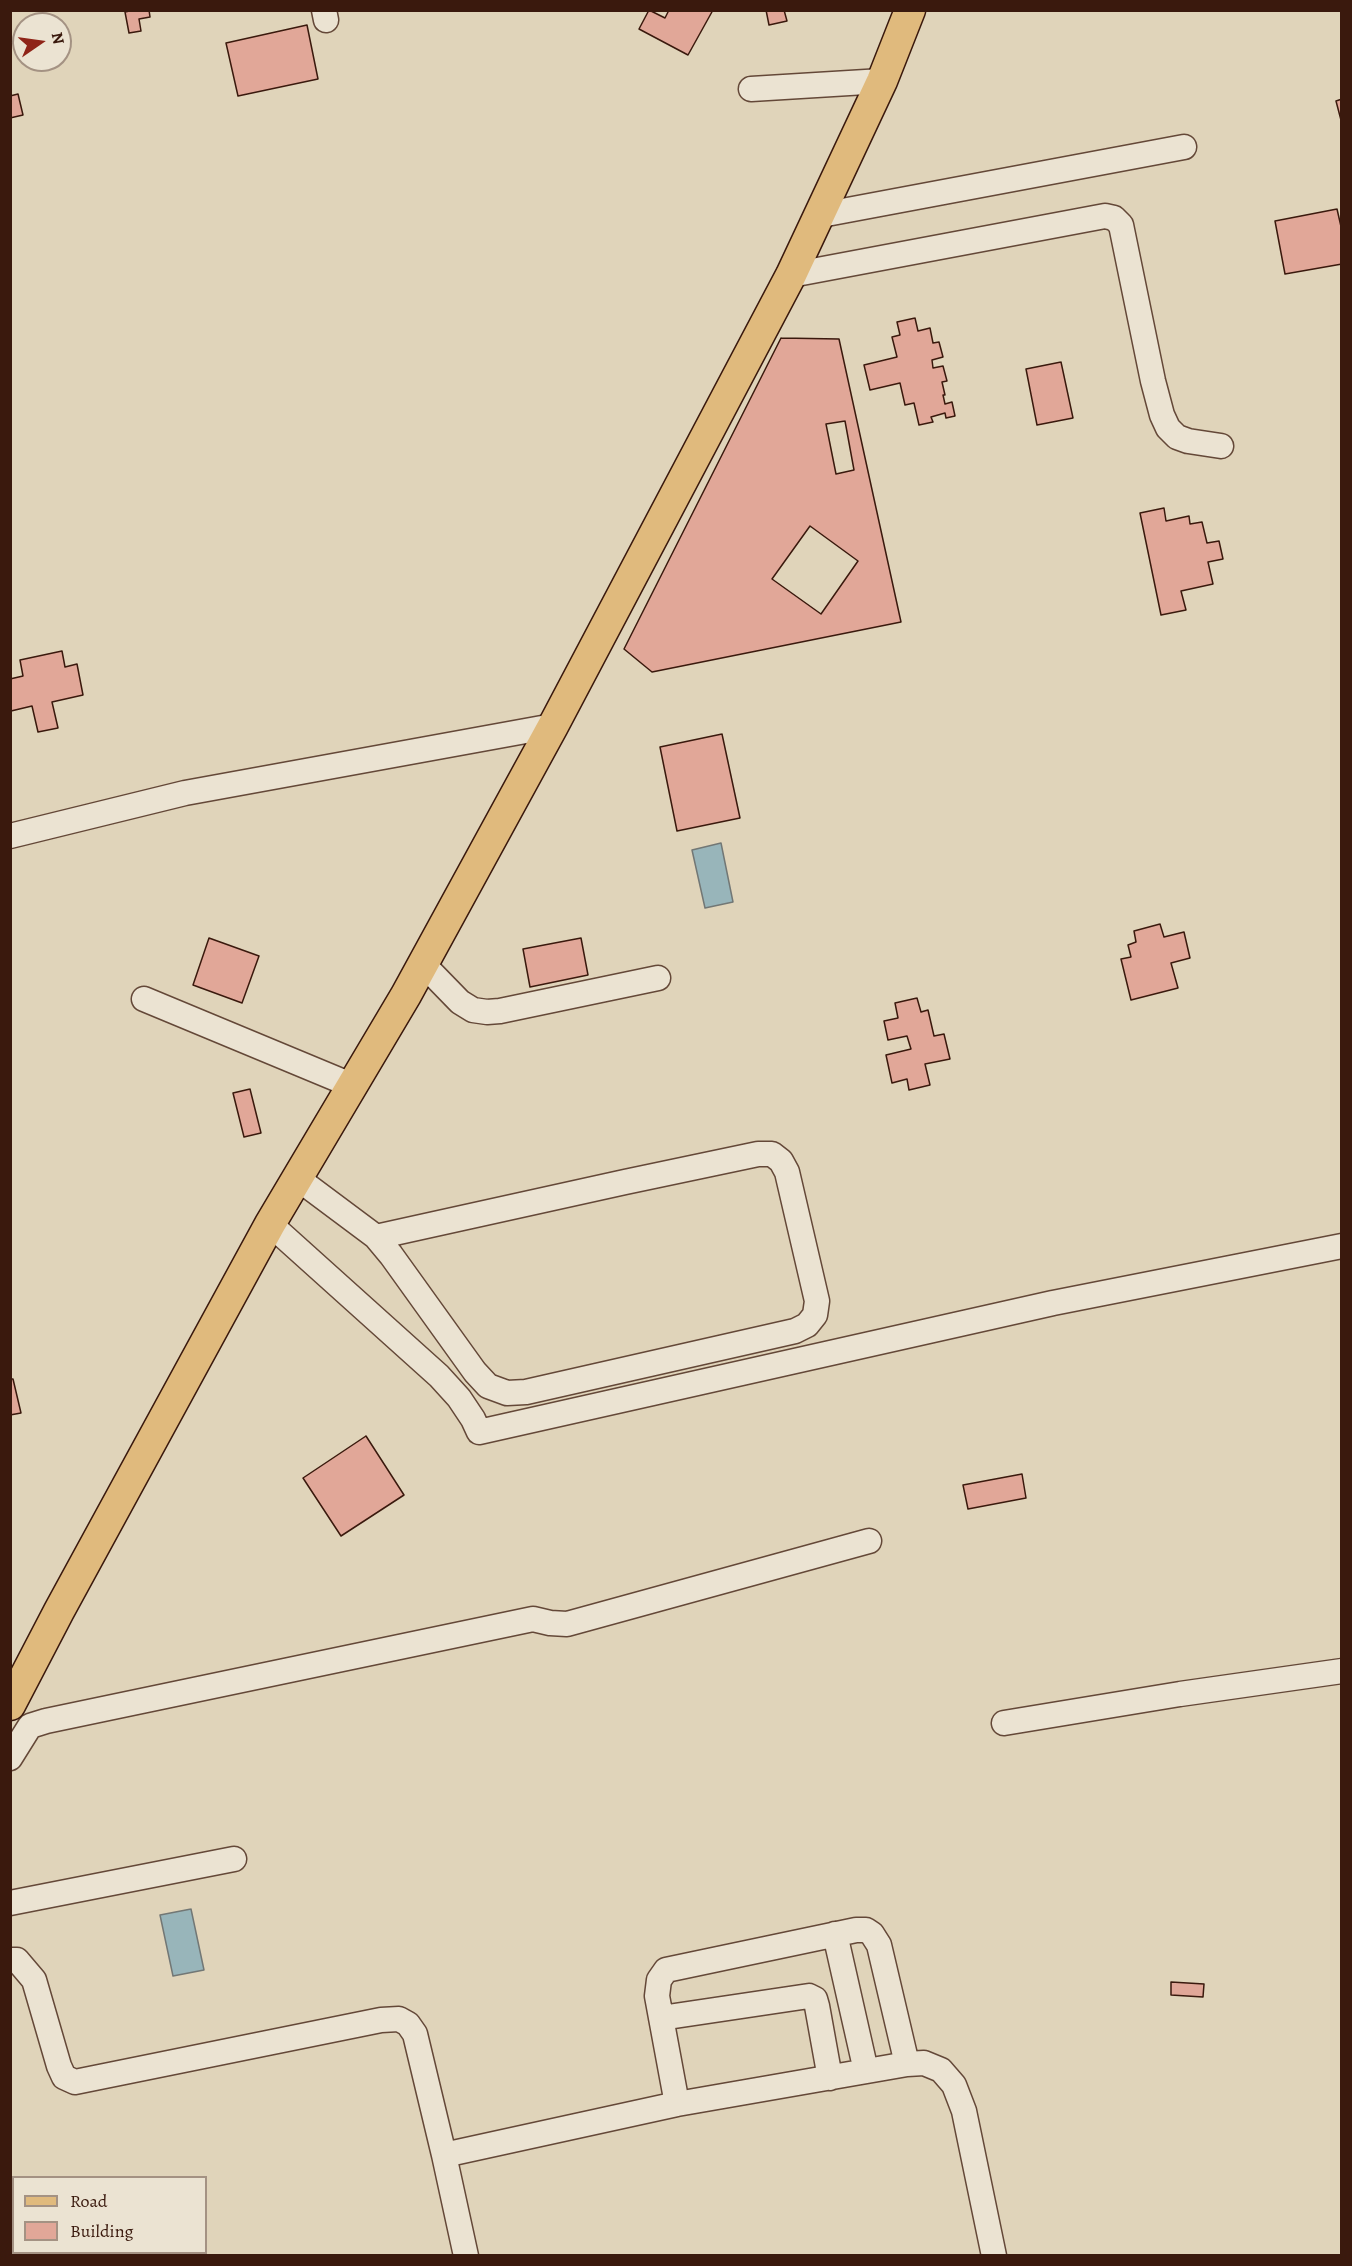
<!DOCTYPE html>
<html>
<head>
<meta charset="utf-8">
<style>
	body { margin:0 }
	#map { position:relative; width:1352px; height:2266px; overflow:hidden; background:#e0d4ba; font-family:Alegreya,serif }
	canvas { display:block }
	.frame { position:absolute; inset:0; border:12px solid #3a190d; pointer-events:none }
	.legend { position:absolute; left:12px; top:2176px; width:195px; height:78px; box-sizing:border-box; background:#ebe3d2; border:2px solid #a49283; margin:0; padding:8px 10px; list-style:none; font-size:18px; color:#3a190d }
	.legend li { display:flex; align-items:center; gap:12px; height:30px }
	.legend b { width:30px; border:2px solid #a49283 }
	.north { position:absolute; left:12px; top:12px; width:60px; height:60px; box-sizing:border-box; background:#ebe3d2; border:2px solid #a49283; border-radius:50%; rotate:77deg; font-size:16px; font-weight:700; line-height:24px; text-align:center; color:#3a190d }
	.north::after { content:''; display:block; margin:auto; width:21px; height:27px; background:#8f2418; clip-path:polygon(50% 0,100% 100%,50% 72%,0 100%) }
</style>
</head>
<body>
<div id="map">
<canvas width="1352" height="2266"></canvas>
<div class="frame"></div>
<ul class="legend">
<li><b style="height:8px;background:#e0ba7d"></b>Road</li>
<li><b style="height:16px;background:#e1a798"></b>Building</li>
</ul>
<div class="north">N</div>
</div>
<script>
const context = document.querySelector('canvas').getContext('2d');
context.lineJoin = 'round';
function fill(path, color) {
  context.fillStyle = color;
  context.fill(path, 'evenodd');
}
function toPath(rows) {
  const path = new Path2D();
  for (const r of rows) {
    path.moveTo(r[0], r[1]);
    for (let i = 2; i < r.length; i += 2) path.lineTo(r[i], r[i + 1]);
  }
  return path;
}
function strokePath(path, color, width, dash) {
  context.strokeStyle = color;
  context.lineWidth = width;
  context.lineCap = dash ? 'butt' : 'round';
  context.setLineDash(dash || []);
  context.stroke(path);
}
const water = toPath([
	[721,843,733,902,705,908,692,850,721,843],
	[191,1909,204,1970,173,1976,160,1915,191,1909]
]);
fill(water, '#98b5ba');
strokePath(water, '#727775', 1.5);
const building = toPath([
	[134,10,149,10,150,17,139,19,141,31,129,33,125,12,134,10],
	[649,10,665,18,669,10,713,10,688,55,639,29,649,10],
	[766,10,784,10,787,21,769,25,766,10],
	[307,25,318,79,238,96,226,43,307,25],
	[18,94,23,115,10,118,10,96,18,94],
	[1342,99,1342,124,1336,101,1342,99],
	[1337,209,1342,231,1342,264,1285,274,1275,221,1337,209],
	[915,318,918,331,930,328,933,343,939,342,943,357,932,360,933,368,943,366,947,381,942,382,945,395,943,395,945,404,952,402,955,416,946,418,945,413,931,417,933,422,919,425,914,403,905,405,900,383,870,390,864,365,897,357,892,337,900,335,897,322,915,318],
	[781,338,839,339,901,622,652,672,624,649,781,338],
	[1061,362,1073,418,1037,425,1026,369,1061,362],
	[845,421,854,470,836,474,826,424,845,421],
	[1164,508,1166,521,1189,516,1190,524,1202,522,1207,543,1219,541,1223,559,1208,562,1213,584,1181,591,1186,610,1161,615,1140,513,1164,508],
	[810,526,858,561,821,614,772,579,810,526],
	[62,651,65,667,77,664,83,695,52,702,58,728,38,732,32,706,11,711,10,679,23,676,20,660,62,651],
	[722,734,740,818,677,831,660,747,722,734],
	[1160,924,1164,937,1184,932,1190,958,1171,963,1178,988,1131,1000,1121,959,1131,957,1128,945,1136,942,1134,931,1160,924],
	[209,938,259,956,242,1003,193,985,209,938],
	[581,938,588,975,530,987,523,949,581,938],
	[917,998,921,1012,928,1010,934,1036,944,1034,950,1059,925,1064,930,1085,909,1090,907,1079,892,1083,886,1055,911,1049,907,1036,888,1040,884,1021,898,1018,895,1003,917,998],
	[250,1089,261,1133,244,1137,233,1093,250,1089],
	[10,1379,13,1379,21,1413,10,1415,10,1379],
	[366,1436,404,1495,341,1536,303,1478,366,1436],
	[1022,1474,1026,1498,968,1509,963,1485,1022,1474],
	[1171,1982,1204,1984,1203,1997,1171,1995,1171,1982]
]);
fill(building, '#e1a798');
strokePath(building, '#3a190d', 1.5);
const minor = toPath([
	[324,10,326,20],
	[751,89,882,81],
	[821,215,1184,147],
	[791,275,1105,216,1114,218,1121,225,1153,381,1162,415,1168,428,1177,437,1188,441,1221,446],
	[10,836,185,793,553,726],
	[423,964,460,1002,473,1010,487,1012,500,1011,658,978],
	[144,999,351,1085],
	[297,1178,376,1237,391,1255,475,1372,488,1386,507,1393,526,1392,795,1331,807,1325,815,1315,817,1301,787,1172,781,1161,772,1154,758,1154,625,1182,376,1237],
	[270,1224,439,1376,459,1398,473,1419,479,1432,1053,1303,1342,1246],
	[1004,1723,1180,1694,1342,1671],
	[10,1758,30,1726,46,1721,533,1619,550,1623,567,1624,869,1541],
	[10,1903,234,1859],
	[835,1934,866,2071],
	[10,1960,17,1960,34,1980,59,2066,64,2077,75,2082,381,2020,399,2019,408,2024,415,2034,444,2155],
	[661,2018,809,1996,815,1999,817,2006,830,2078],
	[677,2104,657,1996,659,1980,666,1970,856,1930,866,1930,872,1934,879,1945,907,2064],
	[466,2256,444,2155,677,2104,907,2064,924,2063,941,2070,954,2085,964,2111,994,2256]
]);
const major = toPath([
	[10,1705,59,1611,270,1224,406,995,553,726,791,275,882,81,910,10]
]);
strokePath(minor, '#644838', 27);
strokePath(major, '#3a190d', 33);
strokePath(minor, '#ebe3d2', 24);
strokePath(major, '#e0ba7d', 30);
</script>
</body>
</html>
